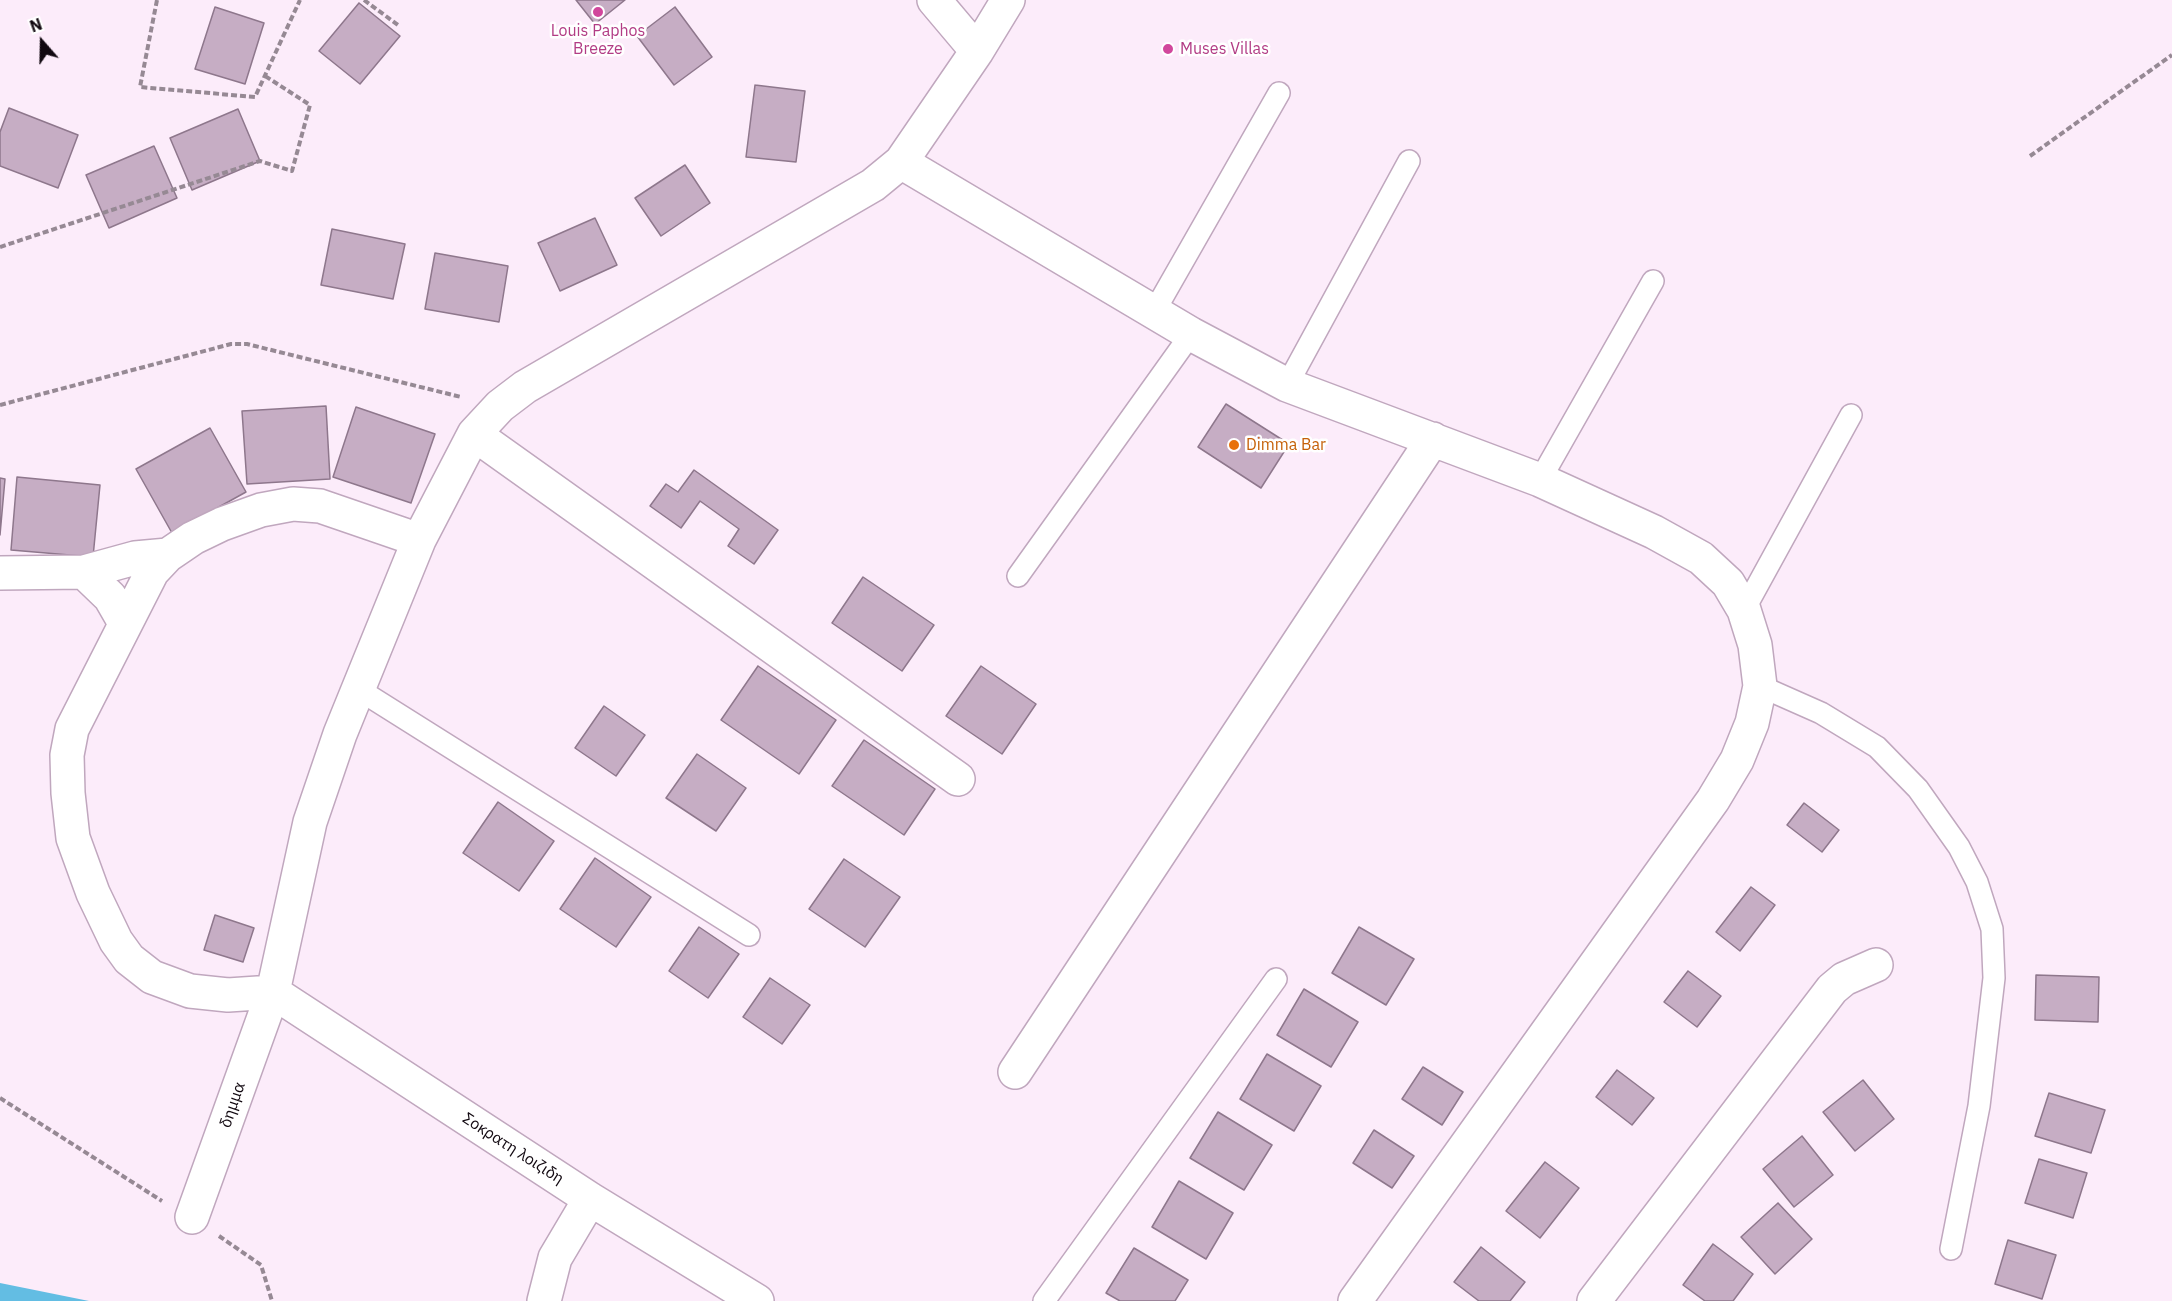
<!DOCTYPE html>
<html>
<head>
<meta charset="utf-8">
<style>
	body { margin:0 }
	#map { position:relative; width:2172px; height:1301px; overflow:hidden; background:#fcecfa; font-family:"IBM Plex Sans",sans-serif }
	canvas { display:block }
	.north { position:absolute; left:12px; top:12px; width:60px; height:60px; -webkit-text-stroke:4px #fff; paint-order:stroke; rotate:340deg; font-size:16px; font-weight:700; line-height:24px; text-align:center; color:#120911 }
	.north::after { content:''; display:block; margin:auto; width:21px; height:27px; background:#120911; clip-path:polygon(50% 0,100% 100%,50% 72%,0 100%) }
</style>
</head>
<body>
<div id="map">
<canvas width="2172" height="1301"></canvas>
<div class="north">N</div>
</div>
<script>
const context = document.querySelector('canvas').getContext('2d');
context.lineJoin = 'round';
function fill(path, color) {
  context.fillStyle = color;
  context.fill(path, 'evenodd');
}
function toPath(rows) {
  const path = new Path2D();
  for (const r of rows) {
    path.moveTo(r[0], r[1]);
    for (let i = 2; i < r.length; i += 2) path.lineTo(r[i], r[i + 1]);
  }
  return path;
}
function strokePath(path, color, width, dash) {
  context.strokeStyle = color;
  context.lineWidth = width;
  context.lineCap = dash ? 'butt' : 'round';
  context.setLineDash(dash || []);
  context.stroke(path);
}
function drawText(font, color, halo, rows, align = 'center') {
  context.font = font + ' "IBM Plex Sans",sans-serif';
  context.lineWidth = 5;
  context.setLineDash([]);
  context.textBaseline = 'middle';
  context.strokeStyle = halo;
  context.fillStyle = color;
  for (const [text, x, y, turn = 0] of rows) {
    context.save();
    context.translate(x, y);
    context.rotate((+turn || 0) * Math.PI / 180);
    context.textAlign = isNaN(turn) ? turn : align;
    if (halo) context.strokeText(text, 0, 0);
    context.fillText(text, 0, 0);
    context.restore();
  }
}
fill(toPath([
	[0,1283,89,1301,0,1301]
]), '#63bde3');
const building = toPath([
	[576,0,625,0,595,24,576,0],
	[359,3,400,36,360,84,319,51,359,3],
	[215,7,264,23,245,84,195,69,215,7],
	[675,7,712,57,674,85,637,36,675,7],
	[755,85,805,91,796,162,746,157,755,85],
	[9,108,78,135,58,188,0,166,0,132,9,108],
	[238,109,260,161,192,190,170,138,238,109],
	[154,146,177,198,109,228,86,175,154,146],
	[685,165,710,203,661,236,635,198,685,165],
	[595,218,617,265,560,291,538,243,595,218],
	[332,229,405,244,393,299,321,285,332,229],
	[435,253,508,266,499,322,425,309,435,253],
	[1226,404,1289,444,1261,488,1198,447,1226,404],
	[326,406,330,479,247,484,242,411,326,406],
	[356,407,435,434,411,503,333,477,356,407],
	[210,428,246,492,172,533,136,469,210,428],
	[694,470,778,530,754,564,728,546,739,529,700,501,681,528,650,506,666,484,678,492,694,470],
	[17,477,100,485,93,557,11,550,17,477],
	[0,478,5,479,0,535,0,478],
	[863,577,934,625,902,671,832,623,863,577],
	[758,666,836,720,799,774,721,720,758,666],
	[981,666,1036,704,1002,754,946,716,981,666],
	[604,706,645,735,616,776,575,748,604,706],
	[864,740,935,789,904,835,832,786,864,740],
	[697,754,746,788,716,831,666,798,697,754],
	[498,802,554,841,519,891,463,853,498,802],
	[1804,803,1839,830,1822,852,1787,825,1804,803],
	[595,858,651,897,616,947,560,909,595,858],
	[844,859,900,897,865,947,809,909,844,859],
	[1751,887,1775,905,1740,951,1716,932,1751,887],
	[215,915,254,928,243,962,204,950,215,915],
	[699,927,739,954,708,998,669,971,699,927],
	[1359,927,1414,959,1386,1005,1332,973,1359,927],
	[1688,971,1721,996,1697,1027,1664,1002,1688,971],
	[2036,975,2099,977,2098,1022,2035,1020,2036,975],
	[770,978,810,1005,782,1044,743,1017,770,978],
	[1304,989,1358,1022,1331,1067,1277,1035,1304,989],
	[1267,1054,1321,1086,1294,1131,1240,1099,1267,1054],
	[1423,1067,1463,1092,1442,1125,1402,1099,1423,1067],
	[1617,1070,1654,1098,1632,1125,1596,1097,1617,1070],
	[1863,1080,1894,1119,1855,1151,1823,1112,1863,1080],
	[2049,1093,2105,1110,2091,1153,2035,1136,2049,1093],
	[1218,1112,1272,1145,1244,1190,1190,1158,1218,1112],
	[1374,1130,1414,1156,1392,1188,1353,1163,1374,1130],
	[1802,1136,1833,1175,1794,1207,1763,1169,1802,1136],
	[2039,1159,2087,1173,2073,1218,2025,1203,2039,1159],
	[1545,1162,1579,1188,1540,1238,1506,1211,1545,1162],
	[1179,1181,1233,1213,1206,1259,1152,1227,1179,1181],
	[1778,1203,1812,1239,1775,1274,1741,1237,1778,1203],
	[2008,1240,2056,1255,2042,1299,1995,1284,2008,1240],
	[1713,1244,1753,1274,1733,1301,1705,1301,1683,1285,1713,1244],
	[1481,1247,1525,1282,1510,1301,1479,1301,1454,1282,1481,1247],
	[1134,1248,1188,1280,1175,1301,1120,1301,1106,1293,1134,1248]
]);
fill(building, '#c6adc4');
strokePath(building, '#8e778c', 1.5);
const service = toPath([
	[1154,312,1279,93],
	[1287,385,1409,161],
	[1540,480,1653,281],
	[1018,576,1191,334],
	[1744,610,1851,415],
	[1760,686,1821,713,1877,747,1918,789,1959,847,1977,882,1992,929,1994,978,1979,1106,1951,1249],
	[358,689,749,935],
	[1044,1301,1276,979]
]);
const minor = toPath([
	[934,0,977,51],
	[901,162,1191,334,1287,385,1540,480,1654,532,1701,558,1728,583,1744,610,1755,645,1760,686,1752,723,1737,760,1713,800,1355,1301],
	[474,434,958,779],
	[84,572,135,558,168,555],
	[0,573,84,572,110,597,125,623],
	[273,992,228,995,190,991,152,977,129,959,116,941,93,893,73,838,68,793,67,755,72,729,152,572,168,555,193,538,222,524,261,510,293,504,320,506,419,540],
	[273,992,590,1199,757,1301],
	[1015,1072,1433,439],
	[192,1217,273,992,310,822,340,734,419,540,474,434,500,406,525,387,873,185,901,162,977,51,1008,0],
	[544,1301,555,1258,590,1199],
	[1594,1301,1832,989,1844,979,1876,965]
]);
strokePath(service, '#c0a7be', 24);
strokePath(minor, '#c0a7be', 36);
strokePath(toPath([
	[157,0,140,87,255,97,300,0],
	[364,0,398,25],
	[2030,156,2172,55],
	[0,247,260,161,292,171,310,105,265,76],
	[0,405,231,344,247,344,461,397],
	[0,1098,162,1201],
	[219,1236,261,1265,272,1301]
]), '#968994', 4, [6, 3]);
strokePath(service, '#fff', 21);
strokePath(minor, '#fff', 33);
for (const [x, y, r, color] of [
	[598,12,6,"#d1479c"],
	[1168,49,6,"#d1479c"],
	[1234,445,6,"#e8710a"]
]) {
  const dot = new Path2D();
  dot.arc(x, y, r, 0, 2 * Math.PI);
  context.fillStyle = color;
  context.fill(dot);
  strokePath(dot, '#fff', 2);
}
drawText('16px', '#b23c85', '#fff', [
	["Louis Paphos",598,31],
	["Breeze",598,49],
	["Muses Villas",1180,49,"left"]
]);
drawText('16px', '#c56008', '#fff', [
	["Dimma Bar",1246,445]
], 'left');
drawText('16px', '#120911', '#fff', [
	["δημμα",233,1105,-71],
	["Σοκρατη λοιζιδη",513,1149,33]
]);
</script>
</body>
</html>
